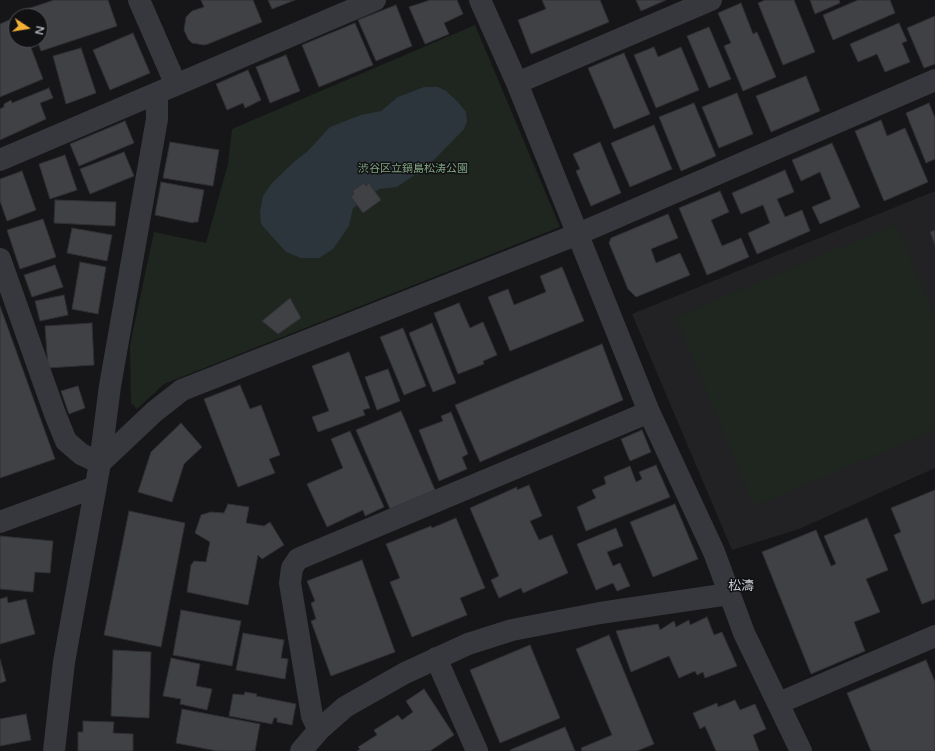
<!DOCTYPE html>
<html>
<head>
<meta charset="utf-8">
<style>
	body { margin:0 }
	#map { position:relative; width:935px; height:751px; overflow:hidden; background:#161618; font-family:"Varela Round",sans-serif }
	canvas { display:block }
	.north { position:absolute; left:8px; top:8px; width:40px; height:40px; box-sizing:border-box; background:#111113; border:1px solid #4d4f55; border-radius:50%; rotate:102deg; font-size:11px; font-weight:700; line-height:16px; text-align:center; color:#a8adb8 }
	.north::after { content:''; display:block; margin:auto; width:14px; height:18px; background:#f2b134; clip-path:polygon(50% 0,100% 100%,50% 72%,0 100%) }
</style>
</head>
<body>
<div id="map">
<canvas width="935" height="751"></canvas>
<div class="north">N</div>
</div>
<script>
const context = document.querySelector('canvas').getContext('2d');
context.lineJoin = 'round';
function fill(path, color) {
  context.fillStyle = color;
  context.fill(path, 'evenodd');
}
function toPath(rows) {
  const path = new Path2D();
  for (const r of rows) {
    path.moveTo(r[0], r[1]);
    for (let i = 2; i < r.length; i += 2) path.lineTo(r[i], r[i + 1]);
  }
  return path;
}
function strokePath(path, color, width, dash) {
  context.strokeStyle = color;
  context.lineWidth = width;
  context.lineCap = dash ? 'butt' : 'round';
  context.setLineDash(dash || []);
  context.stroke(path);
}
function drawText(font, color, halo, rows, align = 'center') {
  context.font = font + ' "Varela Round","Noto Sans JP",sans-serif';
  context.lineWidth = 3;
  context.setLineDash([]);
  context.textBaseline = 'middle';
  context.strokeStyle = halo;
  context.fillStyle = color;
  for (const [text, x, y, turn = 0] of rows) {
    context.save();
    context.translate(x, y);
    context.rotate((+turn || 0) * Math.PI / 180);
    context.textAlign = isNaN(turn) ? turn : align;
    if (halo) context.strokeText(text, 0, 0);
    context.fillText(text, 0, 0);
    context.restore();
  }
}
fill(toPath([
	[935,191,935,468,799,529,732,550,632,314]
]), '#222225');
fill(toPath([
	[475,25,560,227,164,384,137,409,131,403,130,345,154,232,206,243,228,164,232,129],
	[896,224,935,319,935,430,754,506,676,317]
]), '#1e261f');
fill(toPath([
	[424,87,438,87,446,91,458,102,466,112,467,121,464,129,428,166,397,187,379,189,353,208,349,226,333,249,319,258,301,258,286,252,261,224,260,212,263,196,272,183,295,161,308,151,330,127,361,115,381,111,398,97]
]), '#2c353c');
const building = toPath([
	[54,0,108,0,117,26,41,51,37,40,40,40,40,16,29,16,27,9,54,0],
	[201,0,253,0,262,22,208,44,204,45,192,43,188,39,184,30,186,17,192,11,204,7,201,0],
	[268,0,295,0,272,9,268,0],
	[430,0,457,0,463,14,444,23,449,34,425,44,409,7,430,0],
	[542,0,600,0,609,22,531,54,518,20,546,9,542,0],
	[636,0,666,0,641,11,636,0],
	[765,0,794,0,815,52,783,65,758,3,765,0],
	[810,0,839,0,840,3,815,14,810,0],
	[858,0,890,0,895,13,833,40,823,15,858,0],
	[741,3,753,34,757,32,776,77,743,91,724,46,731,43,718,13,741,3],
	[396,5,412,46,376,61,358,20,396,5],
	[935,16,935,64,924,68,907,28,935,16],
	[16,17,16,40,28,40,43,79,0,97,0,24,16,17],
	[355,23,373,65,319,87,302,45,355,23],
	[899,23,907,41,902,43,910,62,885,72,877,54,858,62,850,44,899,23],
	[709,27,731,79,709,88,687,36,709,27],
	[133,33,150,73,110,90,93,50,133,33],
	[654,47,658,57,681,47,699,90,656,108,634,55,654,47],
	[81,48,96,93,66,104,53,56,81,48],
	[624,53,650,114,614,129,588,68,624,53],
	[286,55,300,91,270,103,256,67,286,55],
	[248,70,261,100,245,108,243,103,227,110,216,84,248,70],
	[806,76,820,111,771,132,756,96,806,76],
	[49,88,53,98,40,103,46,119,0,140,0,109,4,107,4,104,11,100,12,103,49,88],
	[737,93,753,134,719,148,702,107,737,93],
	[694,103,716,156,681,171,659,117,694,103],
	[929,103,935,118,935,159,926,163,906,113,929,103],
	[881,120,887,136,905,128,928,182,884,201,855,131,881,120],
	[125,121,134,143,79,166,70,144,125,121],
	[654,125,672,169,630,187,611,143,654,125],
	[170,142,219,150,213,186,163,178,170,142],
	[600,142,621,193,591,206,576,171,580,169,573,154,600,142],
	[832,143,860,207,820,224,812,207,831,199,820,172,801,181,792,160,832,143],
	[124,152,134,176,90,194,80,169,124,152],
	[65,155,77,190,50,199,39,164,65,155],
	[785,170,794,192,777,199,785,217,802,210,810,231,757,254,748,233,770,223,763,205,741,214,732,193,785,170],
	[22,171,36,210,7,221,0,201,0,179,22,171],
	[161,182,204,190,198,222,194,222,193,223,155,215,161,182],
	[364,183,366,186,369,183,381,200,363,213,351,197,354,194,352,191,364,183],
	[720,191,729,212,711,220,722,246,741,238,749,257,707,275,679,208,720,191],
	[55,200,116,202,115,226,54,223,55,200],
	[668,214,678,238,651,249,656,263,680,253,690,275,636,297,628,289,609,243,611,238,668,214],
	[43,219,56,257,20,269,7,230,43,219],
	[72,228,112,235,107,261,67,253,72,228],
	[935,230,935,245,930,232,935,230],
	[80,262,106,267,98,314,72,309,80,262],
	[55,265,63,287,32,297,24,275,55,265],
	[562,267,584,321,510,351,488,297,508,289,514,305,546,292,540,276,562,267],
	[64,295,68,315,40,321,35,301,64,295],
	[290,298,301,318,278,334,262,321,290,298],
	[459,303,470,328,483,322,497,355,483,361,484,364,458,374,434,313,459,303],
	[0,306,55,459,0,478,0,306],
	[92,323,94,365,48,368,45,326,92,323],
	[432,323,456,383,433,392,409,333,432,323],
	[403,328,426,386,404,395,380,337,403,328],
	[602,344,623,400,480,462,455,405,602,344],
	[349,352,370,408,363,410,365,415,318,432,312,417,329,411,312,366,349,352],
	[388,369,400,401,377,410,365,377,388,369],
	[240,385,250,409,261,405,280,455,269,459,275,473,238,487,204,399,240,385],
	[78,386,85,408,69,414,61,391,78,386],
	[401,411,435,490,390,509,356,430,401,411],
	[451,412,468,454,462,457,467,469,439,481,419,430,443,421,441,416,451,412],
	[181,423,202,447,184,464,172,502,138,492,151,452,181,423],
	[642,430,651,452,630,461,621,439,642,430],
	[350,431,384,507,365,516,363,510,327,527,307,484,343,468,331,439,350,431],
	[656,465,670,497,586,531,577,507,596,498,592,490,606,484,604,477,630,466,636,482,642,479,639,472,656,465],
	[529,485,542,516,530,521,539,540,552,535,568,573,523,593,521,588,499,598,491,580,499,576,470,508,517,487,517,490,529,485],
	[935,490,935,599,922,604,894,535,901,532,891,508,935,490],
	[228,504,249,507,246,523,264,526,270,522,284,545,262,559,258,555,248,605,187,592,191,565,194,561,206,562,210,542,195,533,201,515,211,512,224,513,228,504],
	[675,504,698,559,653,577,630,522,675,504],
	[129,511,185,523,161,647,104,635,129,511],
	[456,518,485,588,460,598,467,615,412,637,390,582,400,578,386,544,431,526,432,528,456,518],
	[867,518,888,570,866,579,880,612,854,622,865,651,811,674,762,552,816,530,831,566,836,564,824,536,867,518],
	[616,528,623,546,607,552,613,566,620,563,630,586,617,591,613,583,596,590,577,544,616,528],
	[0,536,53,541,50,573,35,572,33,592,0,589,0,536],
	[362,560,395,652,331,676,311,621,316,619,311,603,315,601,307,581,362,560],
	[7,597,8,603,26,599,35,634,0,644,0,599,7,597],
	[181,610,241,621,232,666,173,655,181,610],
	[707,617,714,635,722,632,737,666,705,678,703,672,697,675,695,671,679,678,669,656,631,672,616,631,658,624,660,630,674,621,676,627,689,620,690,625,707,617],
	[243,633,284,640,281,658,288,659,285,679,236,670,243,633],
	[609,635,654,744,637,751,582,751,581,748,612,735,576,649,609,635],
	[530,645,560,718,500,743,470,670,530,645],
	[113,650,151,652,149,718,111,716,113,650],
	[171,658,200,664,196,686,212,689,207,710,180,704,181,699,163,696,171,658],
	[0,659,6,681,0,683,0,659],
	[926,660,935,682,935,751,871,751,847,693,926,660],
	[424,689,454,735,430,751,357,751,360,749,358,747,377,735,374,730,398,715,402,720,413,712,406,701,424,689],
	[245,692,257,694,256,696,296,704,292,725,277,722,277,718,274,718,272,724,229,716,233,694,244,695,245,692],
	[735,700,740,710,755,704,766,729,753,735,759,751,716,751,705,726,700,729,693,713,717,703,718,707,735,700],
	[182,709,260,724,255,751,217,751,176,743,182,709],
	[26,714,31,740,0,746,0,719,26,714],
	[83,721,114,722,113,733,133,734,133,751,78,751,78,732,83,732,83,721],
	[565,727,575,751,511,751,510,750,565,727]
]);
fill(building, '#404145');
strokePath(building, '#303034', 1);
strokePath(toPath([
	[139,0,176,85],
	[480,0,517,83,649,412,714,552,744,633,801,751],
	[517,83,711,0],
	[0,160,375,0],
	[0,259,55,414,66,441,81,454,100,463],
	[100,463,154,412,182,390,578,234,935,80],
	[0,522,95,487],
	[436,658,477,751],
	[779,703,935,636],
	[319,730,312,716,290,583,292,568,298,559,649,412],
	[54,751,64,662,100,463,110,386,157,119,157,94],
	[301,751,319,730,345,707,405,673,468,644,512,630,600,613,729,594]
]), '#37383d', 22);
drawText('11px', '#7fa381', '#111113', [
	["渋谷区立鍋島松涛公園",413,169]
]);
drawText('13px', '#c9ccd4', '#111113', [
	["松濤",741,587]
]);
</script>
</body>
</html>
